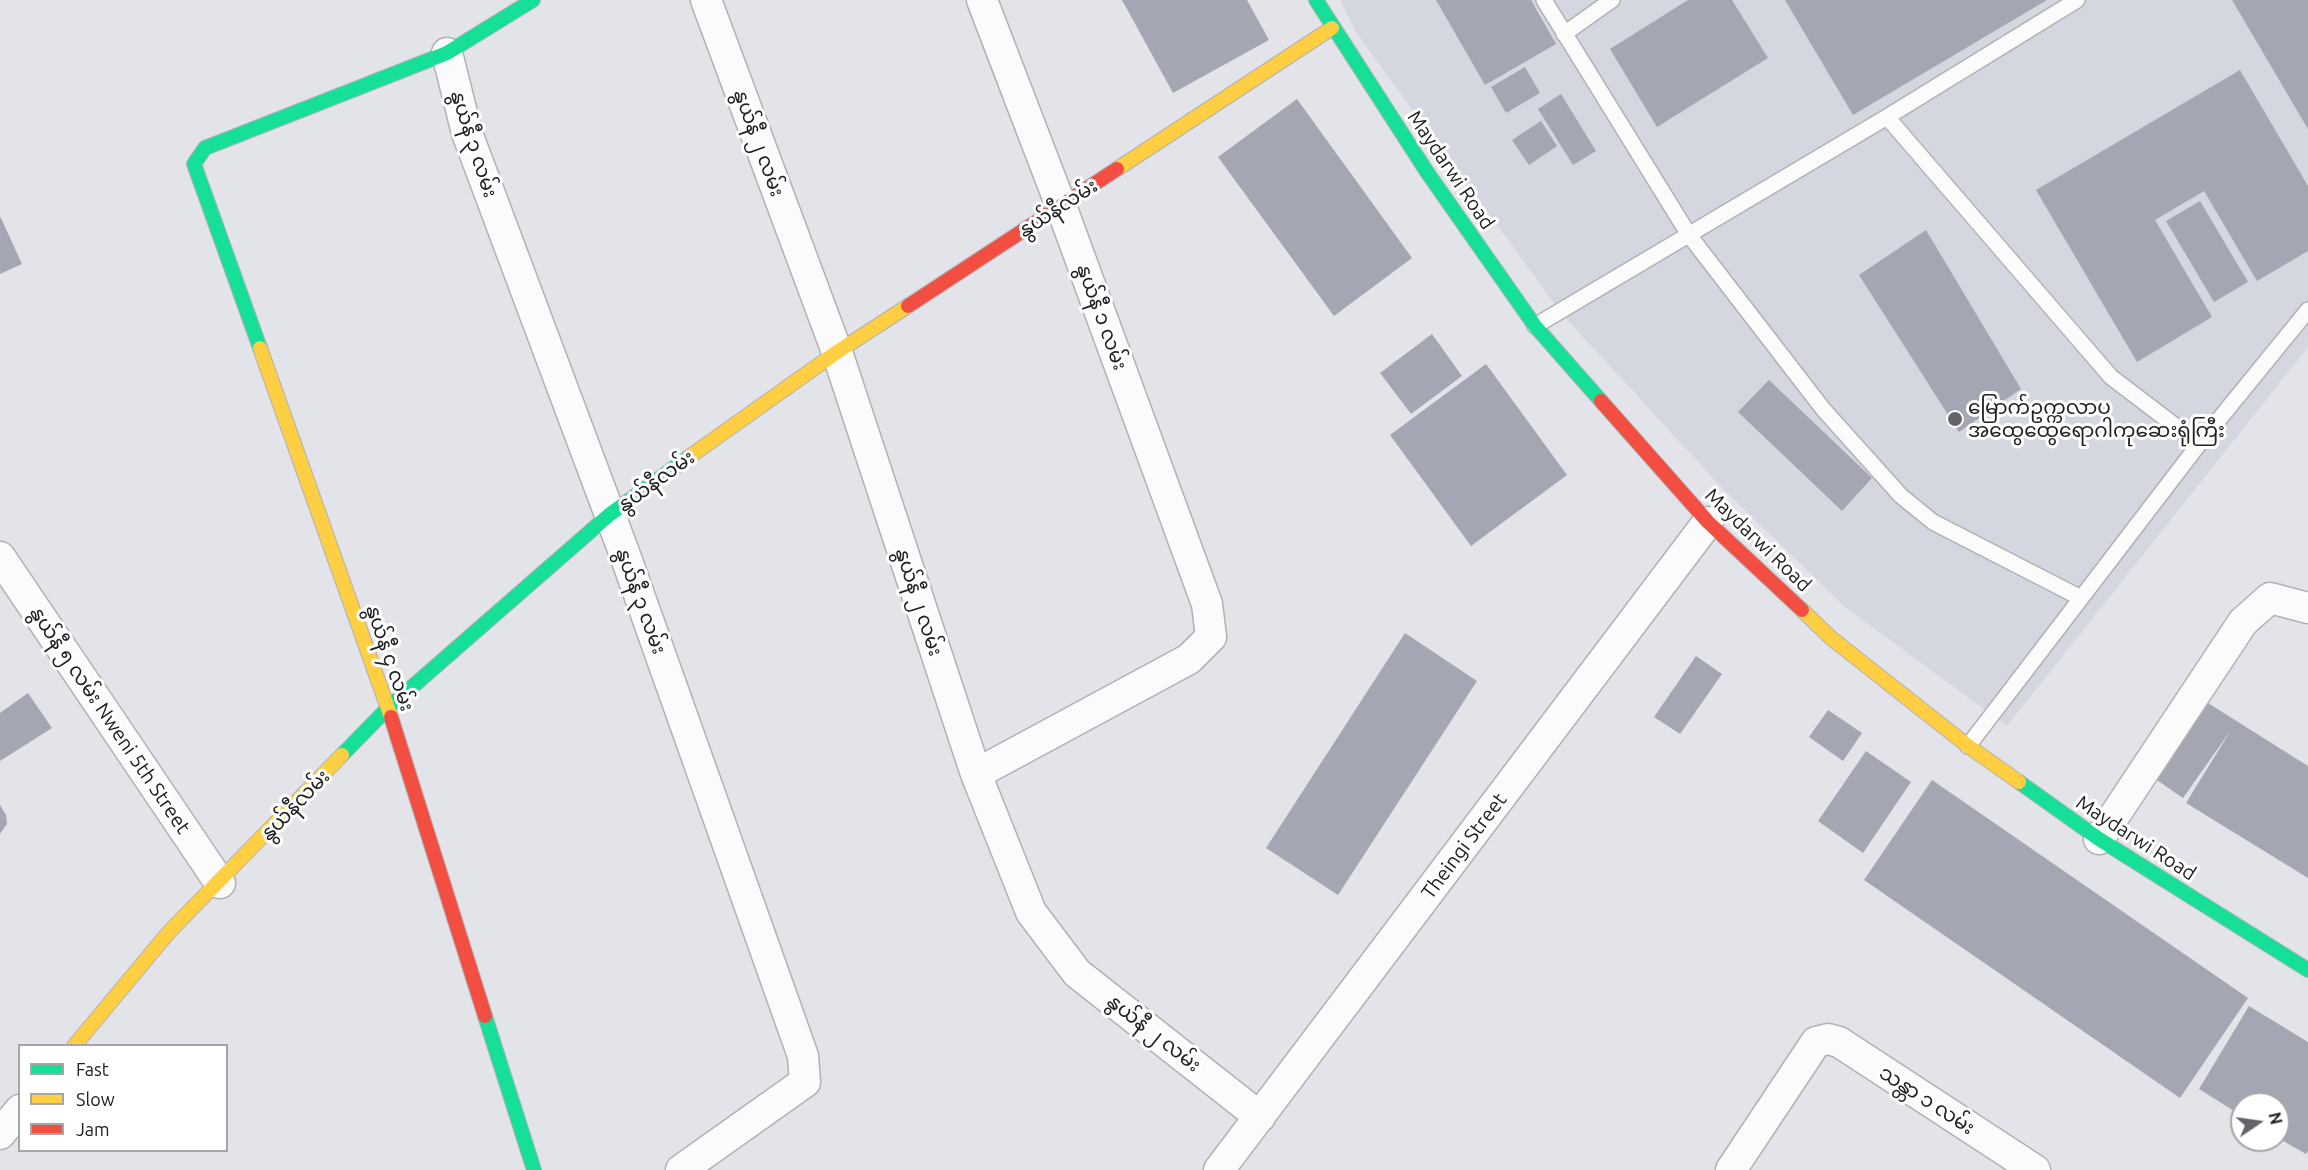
<!DOCTYPE html>
<html>
<head>
<meta charset="utf-8">
<style>
	body { margin:0 }
	#map { position:relative; width:2308px; height:1170px; overflow:hidden; background:#e3e4e9; font-family:Ubuntu,sans-serif }
	canvas { display:block }
	.legend { position:absolute; left:18px; top:1044px; width:210px; height:108px; box-sizing:border-box; background:#fff; border:2px solid #a6a6a7; margin:0; padding:8px 10px; list-style:none; font-size:18px; color:#202023 }
	.legend li { display:flex; align-items:center; gap:12px; height:30px }
	.legend b { width:30px; border:2px solid #a6a6a7 }
	.north { position:absolute; left:2230px; top:1092px; width:60px; height:60px; box-sizing:border-box; background:#fff; border:2px solid #a6a6a7; border-radius:50%; rotate:77deg; font-size:16px; font-weight:700; line-height:24px; text-align:center; color:#202023 }
	.north::after { content:''; display:block; margin:auto; width:21px; height:27px; background:#646568; clip-path:polygon(50% 0,100% 100%,50% 72%,0 100%) }
</style>
</head>
<body>
<div id="map">
<canvas width="2308" height="1170"></canvas>
<ul class="legend">
<li><b style="height:8px;background:#16e098"></b>Fast</li>
<li><b style="height:8px;background:#ffcf43"></b>Slow</li>
<li><b style="height:8px;background:#f24e42"></b>Jam</li>
</ul>
<div class="north">N</div>
</div>
<script>
const context = document.querySelector('canvas').getContext('2d');
context.lineJoin = 'round';
function fill(path, color) {
  context.fillStyle = color;
  context.fill(path, 'evenodd');
}
function toPath(rows) {
  const path = new Path2D();
  for (const r of rows) {
    path.moveTo(r[0], r[1]);
    for (let i = 2; i < r.length; i += 2) path.lineTo(r[i], r[i + 1]);
  }
  return path;
}
function strokePath(path, color, width, dash) {
  context.strokeStyle = color;
  context.lineWidth = width;
  context.lineCap = dash ? 'butt' : 'round';
  context.setLineDash(dash || []);
  context.stroke(path);
}
function drawText(font, color, halo, rows, align = 'center') {
  context.font = font + ' Ubuntu,"Noto Sans Myanmar",sans-serif';
  context.lineWidth = 6;
  context.setLineDash([]);
  context.textBaseline = 'middle';
  context.strokeStyle = halo;
  context.fillStyle = color;
  for (const [text, x, y, turn = 0] of rows) {
    context.save();
    context.translate(x, y);
    context.rotate((+turn || 0) * Math.PI / 180);
    context.textAlign = isNaN(turn) ? turn : align;
    if (halo) context.strokeText(text, 0, 0);
    context.fillText(text, 0, 0);
    context.restore();
  }
}
fill(toPath([
	[1340,0,2308,0,2308,347,2007,726,1845,607,1725,491,1562,314,1357,34]
]), '#d4d6e0');
fill(toPath([
	[1122,0,1247,0,1269,40,1173,93],
	[1436,0,1531,0,1556,44,1485,85],
	[1688,0,1732,0,1768,58,1657,127,1610,49],
	[1785,0,2047,0,1853,115],
	[2232,0,2308,0,2308,129],
	[1525,67,1540,93,1506,113,1491,87],
	[2240,70,2308,186,2308,251,2257,281,2204,191,2155,220,2212,317,2137,362,2036,190],
	[1561,94,1596,151,1573,165,1538,109],
	[1297,99,1412,258,1334,316,1218,157],
	[1541,121,1557,146,1529,165,1512,140],
	[2200,201,2248,282,2214,302,2166,221],
	[0,216,22,264,0,274],
	[1926,230,2021,389,1959,432,1859,275],
	[1432,334,1462,376,1411,414,1380,373],
	[1486,364,1567,475,1471,546,1390,435],
	[1769,380,1872,478,1842,511,1738,412],
	[1405,633,1477,681,1338,895,1266,848],
	[1696,656,1722,674,1680,734,1654,717],
	[28,693,52,728,0,761,0,713],
	[2200,698,2308,766,2308,878,2186,803,2231,730,2183,798,2148,774],
	[1828,710,1862,733,1843,761,1809,737],
	[1866,751,1911,782,1863,853,1818,821],
	[1932,780,2248,998,2180,1098,1864,880],
	[0,805,6,815,7,824,0,834],
	[2249,1006,2308,1042,2308,1151,2306,1154,2278,1138,2278,1104,2242,1104,2242,1116,2199,1089]
]), '#a4a6b3');
const lane = toPath([
	[1544,0,1689,235,1823,409,1901,496,1933,522,2081,598],
	[1564,34,1612,0],
	[1887,117,2111,377,2199,444],
	[1535,326,1887,117,2077,0],
	[1968,746,2199,444,2308,310]
]);
const street = toPath([
	[706,0,837,352,976,774,1031,912,1077,973,1260,1117],
	[447,53,467,133,625,555,803,1056,805,1082,681,1170],
	[0,557,220,883],
	[976,774,1189,659,1211,637,1207,604,1061,206,982,0],
	[2099,839,2243,622,2270,598,2308,608],
	[0,1134,20,1110],
	[1219,1170,1708,522],
	[1731,1170,1816,1042,1828,1039,1839,1042,2035,1170]
]);
const fast = toPath([
	[1316,0,1427,172,1535,326,1601,401],
	[260,348,194,164,205,148,447,53,533,0],
	[342,755,388,708,609,515,689,457],
	[2019,782,2099,839,2308,970],
	[485,1016,534,1170]
]);
const slow = toPath([
	[1117,169,1332,28],
	[260,348,391,717],
	[689,457,837,352,908,306],
	[1802,610,1831,638,1968,746,2019,782],
	[74,1046,169,932,342,755]
]);
const jam = toPath([
	[908,306,1117,169],
	[1601,401,1708,522,1802,610],
	[391,717,485,1016]
]);
strokePath(lane, '#b1b1b5', 18);
strokePath(street, '#b1b1b5', 33);
strokePath(fast, '#b1b1b5', 16);
strokePath(slow, '#b1b1b5', 16);
strokePath(jam, '#b1b1b5', 16);
strokePath(lane, '#fbfbfc', 15);
strokePath(street, '#fbfbfc', 30);
strokePath(fast, '#16e098', 14);
strokePath(slow, '#ffcf43', 14);
strokePath(jam, '#f24e42', 14);
for (const [x, y, r, color] of [
	[1955,419,8,"#646568"]
]) {
  const dot = new Path2D();
  dot.arc(x, y, r, 0, 2 * Math.PI);
  context.fillStyle = color;
  context.fill(dot);
  strokePath(dot, '#fff', 2);
}
drawText('20px', '#202023', '#fff', [
	["နွယ်နီ ၂ လမ်း",759,143,70],
	["နွယ်နီ ၃ လမ်း",474,144,72],
	["Maydarwi Road",1451,170,56],
	["နွယ်နီလမ်း",1058,208,-33],
	["နွယ်နီ ၁ လမ်း",1102,317,70],
	["နွယ်နီလမ်း",656,481,-36],
	["Maydarwi Road",1758,540,44],
	["နွယ်နီ ၃ လမ်း",641,601,70],
	["နွယ်နီ ၂ လမ်း",919,602,72],
	["နွယ်နီ ၄ လမ်း",390,658,71],
	["နွယ်နီ ၅ လမ်း Nweni 5th Street",110,720,56],
	["နွယ်နီလမ်း",295,805,-46],
	["Maydarwi Road",2136,838,33],
	["Theingi Street",1464,846,-53],
	["နွယ်နီ ၂ လမ်း",1154,1033,38],
	["သန္တာ ၁ လမ်း",1927,1100,33]
]);
drawText('20px', '#202023', '#fff', [
	["မြောက်ဥက္ကလာပ",1968,407],
	["အထွေထွေရောဂါကုဆေးရုံကြီး",1968,430]
], 'left');
</script>
</body>
</html>
